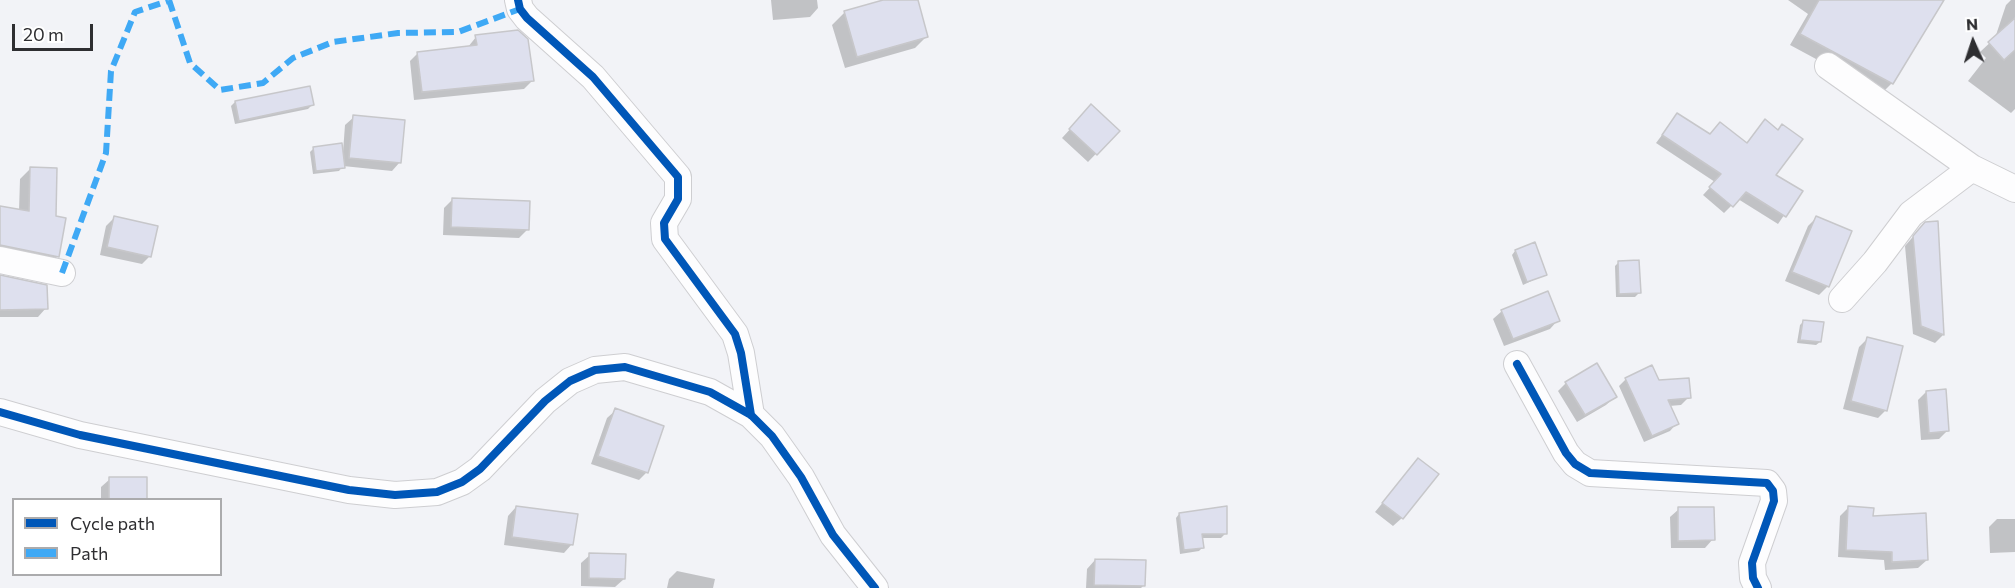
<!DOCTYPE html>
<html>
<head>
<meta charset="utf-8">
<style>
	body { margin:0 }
	#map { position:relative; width:2015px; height:588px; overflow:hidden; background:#f2f3f7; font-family:Commissioner,sans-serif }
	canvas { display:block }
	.legend { position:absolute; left:12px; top:498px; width:210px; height:78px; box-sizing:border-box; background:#fff; border:2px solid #ababad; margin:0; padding:8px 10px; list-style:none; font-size:18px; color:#2e2e31 }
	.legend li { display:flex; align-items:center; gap:12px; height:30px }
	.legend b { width:30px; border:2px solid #ababad }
	.north { position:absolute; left:1943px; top:12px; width:60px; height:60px; -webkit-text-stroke:4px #fff; paint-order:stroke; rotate:357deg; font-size:16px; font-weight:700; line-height:24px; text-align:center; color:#2e2e31 }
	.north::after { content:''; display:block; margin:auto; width:21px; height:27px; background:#2e2e31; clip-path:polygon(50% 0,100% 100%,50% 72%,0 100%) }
	.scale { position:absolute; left:12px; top:24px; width:81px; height:27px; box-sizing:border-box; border:3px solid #2e2e31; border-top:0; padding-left:8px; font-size:18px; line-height:21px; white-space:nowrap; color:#2e2e31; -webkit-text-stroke:4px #fff; paint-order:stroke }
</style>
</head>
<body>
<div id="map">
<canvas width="2015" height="588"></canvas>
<ul class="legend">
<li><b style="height:8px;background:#0057b8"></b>Cycle path</li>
<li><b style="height:8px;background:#3fa9f5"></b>Path</li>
</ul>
<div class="north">N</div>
<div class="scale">20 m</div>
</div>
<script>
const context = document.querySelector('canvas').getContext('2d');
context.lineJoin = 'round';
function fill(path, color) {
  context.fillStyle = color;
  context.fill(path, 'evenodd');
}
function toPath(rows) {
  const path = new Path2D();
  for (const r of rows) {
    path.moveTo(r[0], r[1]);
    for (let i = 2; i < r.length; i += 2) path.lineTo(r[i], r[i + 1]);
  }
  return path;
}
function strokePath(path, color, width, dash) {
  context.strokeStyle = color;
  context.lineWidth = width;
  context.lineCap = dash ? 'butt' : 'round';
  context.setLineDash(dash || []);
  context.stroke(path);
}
fill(toPath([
	[771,0,817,0,818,8,810,17,773,20],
	[888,0,916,0,927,36,915,48,845,68,832,25,844,13],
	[1788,0,1942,0,1927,20,1931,22,1892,83,1881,94,1790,45,1808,14],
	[2011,0,2015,0,2015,109,2011,113,1968,81,1986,58,1980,52,1995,38,2006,5],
	[476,37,532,81,524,89,414,100,410,61,418,53,468,47],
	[235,102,312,105,308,109,235,124,231,106],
	[1083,115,1118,131,1088,162,1062,138],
	[1677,115,1709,136,1746,144,1765,121,1774,175,1800,192,1778,224,1738,199,1724,213,1703,195,1715,182,1656,143],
	[354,117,400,162,392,171,343,166,339,171,313,174,310,152,314,148,343,152,345,125],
	[31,168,54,217,58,256,47,267,0,257,0,208,19,211,20,179],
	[452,200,527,230,519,238,443,235,444,208],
	[114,218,150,256,142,264,100,255,106,226],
	[1816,218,1850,232,1827,287,1819,295,1785,281,1808,226],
	[1936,223,1943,335,1935,343,1913,334,1905,246,1917,232],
	[1515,251,1546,274,1523,285,1512,255],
	[1619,262,1639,293,1635,297,1616,297,1615,266],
	[0,275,46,308,38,317,0,317],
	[1502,311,1558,320,1550,329,1504,346,1493,319],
	[1804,321,1820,342,1816,345,1797,343,1800,325],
	[1868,338,1886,410,1878,418,1843,409,1859,347],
	[1626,379,1658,382,1689,397,1681,405,1669,406,1677,423,1670,431,1644,442,1619,386],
	[1566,383,1615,397,1606,405,1577,422,1558,391],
	[1926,392,1948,430,1939,439,1921,440,1918,400],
	[616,410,647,472,639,480,591,464,607,418],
	[1418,460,1402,518,1393,526,1375,512],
	[110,479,146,500,101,500,101,487],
	[516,507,572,544,564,553,504,545,508,516],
	[1848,508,1872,518,1927,560,1918,568,1885,570,1884,560,1838,557,1840,516],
	[1679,509,1713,539,1705,548,1671,548,1670,517],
	[1179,514,1225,534,1221,538,1201,538,1203,547,1199,551,1180,554,1176,518],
	[1997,519,2015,519,2015,552,1990,553,1989,527],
	[590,555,624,579,615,587,581,586,581,563],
	[1095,560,1144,585,1141,588,1086,588,1087,569],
	[677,571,715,579,713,588,667,588,669,579]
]), '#0003');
const building = toPath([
	[883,0,918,0,928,37,857,57,844,11,883,0],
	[1819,0,1944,0,1893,84,1800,34,1819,0],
	[2015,18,2015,50,2004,60,1988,42,2015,18],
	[518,30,528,39,534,81,422,92,417,52,477,45,475,35,518,30],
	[310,86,314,105,239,121,235,101,310,86],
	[1091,104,1120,131,1097,155,1069,129,1091,104],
	[1677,113,1710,134,1720,122,1747,143,1765,119,1778,130,1782,124,1803,139,1776,175,1803,191,1786,217,1746,192,1733,207,1709,187,1721,174,1662,135,1677,113],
	[353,115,405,120,401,163,349,158,353,115],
	[342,143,345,168,316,171,313,147,342,143],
	[30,167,57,168,56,216,66,218,59,257,0,245,0,206,29,211,30,167],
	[452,198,530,201,529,230,451,227,452,198],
	[114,216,158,226,151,257,107,247,114,216],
	[1816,216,1852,231,1829,287,1792,272,1816,216],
	[1938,221,1944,335,1921,326,1913,236,1925,222,1938,221],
	[1535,242,1547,275,1527,282,1515,250,1535,242],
	[1639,260,1641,293,1619,294,1618,261,1639,260],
	[0,275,47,285,48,309,0,310,0,275],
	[1548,291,1560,321,1513,339,1501,310,1548,291],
	[1803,320,1824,322,1821,342,1800,340,1803,320],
	[1867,337,1903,346,1887,411,1851,401,1867,337],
	[1597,363,1617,397,1585,415,1565,382,1597,363],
	[1652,365,1659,380,1689,378,1691,398,1668,400,1679,424,1652,436,1625,378,1652,365],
	[1946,389,1949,431,1929,433,1926,391,1946,389],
	[615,408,664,426,648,473,598,456,615,408],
	[1418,458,1439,474,1403,519,1382,503,1418,458],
	[109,477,147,477,147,500,109,500,109,477],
	[516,506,578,514,573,545,512,537,516,506],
	[1227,506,1227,534,1202,534,1204,548,1184,550,1179,513,1227,506],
	[1848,506,1874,508,1873,516,1926,513,1928,560,1892,562,1892,552,1846,550,1848,506],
	[1678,507,1714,507,1715,540,1678,541,1678,507],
	[589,553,626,554,625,579,589,578,589,553],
	[1095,559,1146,560,1145,586,1094,585,1095,559]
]);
fill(building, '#dee0ee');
strokePath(building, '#c7c7ca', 1.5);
const street = toPath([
	[518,0,520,9,527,18,593,77,678,177,678,199,664,223,665,239,735,334,741,353,751,415],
	[1828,66,1972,168,2015,189],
	[0,260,62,273],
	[1842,299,1875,262,1911,214,1972,168],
	[1517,364,1566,453,1575,464,1590,473,1767,483,1773,491,1774,501,1752,563,1753,578,1758,588],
	[0,412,80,435,349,490,395,495,437,492,462,482,480,469,545,401,570,381,595,370,625,367,710,392,751,415,772,436,801,477,833,535,875,588]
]);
strokePath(street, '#ceced1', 28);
strokePath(street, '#fdfdfe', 26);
strokePath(toPath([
	[169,0,190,63,220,90,263,83,293,58,333,42,398,33,458,32,520,9],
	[62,273,106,153,111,71,135,12,168,1]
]), '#3fa9f5', 6, [12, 6]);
strokePath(toPath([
	[518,0,520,9,527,18,593,77,678,177,678,199,664,223,665,239,735,334,741,353,751,415],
	[1517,364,1566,453,1575,464,1590,473,1767,483,1773,491,1774,501,1752,563,1753,578,1758,588],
	[0,412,80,435,349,490,395,495,437,492,462,482,480,469,545,401,570,381,595,370,625,367,710,392,751,415,772,436,801,477,833,535,875,588]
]), '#0057b8', 8);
</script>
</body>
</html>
